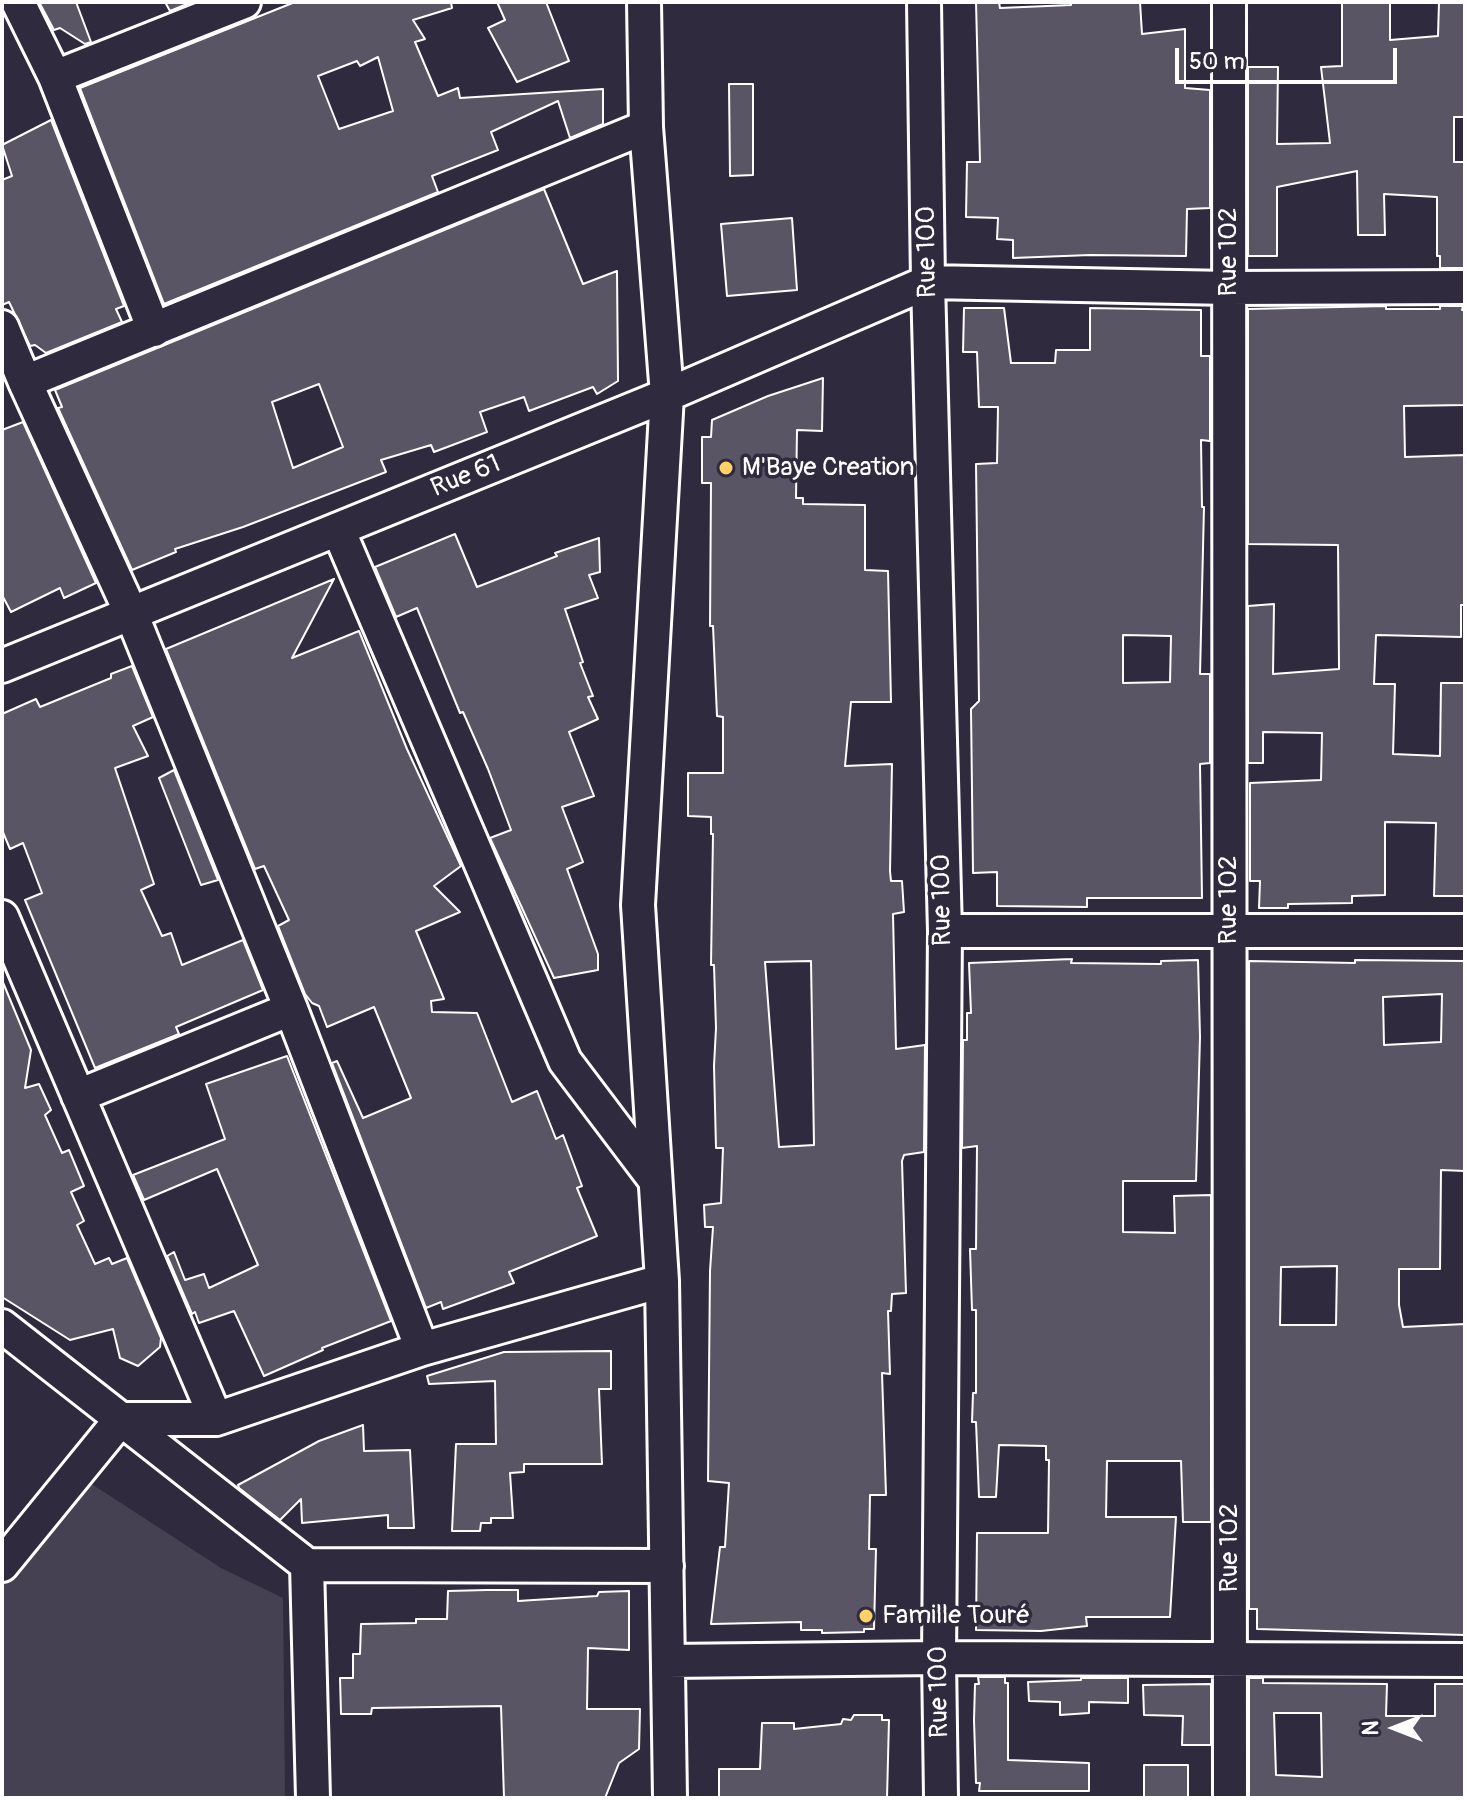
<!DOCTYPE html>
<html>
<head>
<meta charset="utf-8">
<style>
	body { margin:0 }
	#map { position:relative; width:1467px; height:1800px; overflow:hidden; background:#2f2a3d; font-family:Pangolin,sans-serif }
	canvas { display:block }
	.frame { position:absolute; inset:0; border:4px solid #fff; pointer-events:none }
	.north { position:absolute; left:1355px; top:1688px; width:80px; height:80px; -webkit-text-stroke:6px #2f2a3d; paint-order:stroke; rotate:270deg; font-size:22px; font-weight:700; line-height:32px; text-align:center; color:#fff }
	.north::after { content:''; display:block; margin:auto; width:28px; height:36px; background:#fff; clip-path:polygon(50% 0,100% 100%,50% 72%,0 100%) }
	.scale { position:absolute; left:1175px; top:48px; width:222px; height:36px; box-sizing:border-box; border:4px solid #fff; border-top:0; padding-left:10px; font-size:24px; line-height:28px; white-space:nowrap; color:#fff; -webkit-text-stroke:6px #2f2a3d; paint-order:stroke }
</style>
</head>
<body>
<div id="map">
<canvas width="1467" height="1800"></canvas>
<div class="frame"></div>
<div class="north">N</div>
<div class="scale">50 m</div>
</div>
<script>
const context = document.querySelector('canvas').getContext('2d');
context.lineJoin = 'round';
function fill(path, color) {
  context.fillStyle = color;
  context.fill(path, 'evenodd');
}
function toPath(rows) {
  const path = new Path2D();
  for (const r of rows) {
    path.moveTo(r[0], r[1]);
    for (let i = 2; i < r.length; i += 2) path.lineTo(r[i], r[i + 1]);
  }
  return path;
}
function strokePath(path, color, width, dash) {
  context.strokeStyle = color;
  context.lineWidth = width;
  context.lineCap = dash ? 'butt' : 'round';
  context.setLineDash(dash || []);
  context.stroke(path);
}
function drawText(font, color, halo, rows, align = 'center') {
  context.font = font + ' Pangolin,sans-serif';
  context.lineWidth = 7;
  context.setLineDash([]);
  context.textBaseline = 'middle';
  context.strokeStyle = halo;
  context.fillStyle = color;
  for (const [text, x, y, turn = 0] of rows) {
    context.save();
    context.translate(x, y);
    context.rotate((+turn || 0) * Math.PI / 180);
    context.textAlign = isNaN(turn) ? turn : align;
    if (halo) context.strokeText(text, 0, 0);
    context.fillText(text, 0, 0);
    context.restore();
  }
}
fill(toPath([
	[87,1481,221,1568,283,1598,285,1798,2,1798,2,1581]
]), '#464152');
const building = toPath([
	[39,2,76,2,91,42,85,44,60,28,54,30,39,2],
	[165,2,192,2,170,11,165,2],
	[295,2,451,2,452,8,413,20,425,39,415,42,438,96,458,88,460,98,603,89,603,124,570,138,558,101,491,132,498,150,432,176,438,192,164,304,80,88,295,2],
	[378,57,393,111,339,129,318,76,357,61,360,66,378,57],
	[497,2,546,2,569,61,517,82,488,28,505,20,497,2],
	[976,2,999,2,1000,8,1071,5,1071,2,1140,2,1142,34,1185,29,1185,88,1210,90,1210,208,1187,209,1186,256,1090,255,1013,258,1013,240,997,239,998,218,966,217,967,162,980,162,976,2],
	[1342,2,1390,2,1390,40,1438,36,1439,2,1465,2,1465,117,1454,117,1454,162,1465,162,1464,268,1440,268,1440,256,1437,256,1437,197,1384,194,1385,235,1358,235,1357,171,1277,187,1277,256,1248,256,1248,67,1278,67,1277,144,1330,143,1321,67,1342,66,1342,2],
	[729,84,753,84,753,175,730,176,729,84],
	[51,120,124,306,116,309,122,322,46,353,35,345,30,346,9,302,2,305,2,180,12,176,2,145,51,120],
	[544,189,583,284,617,271,618,381,597,394,593,387,529,411,524,397,480,412,487,432,434,452,431,445,381,460,386,472,243,527,175,549,176,552,132,570,58,408,62,407,55,390,544,189],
	[319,384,343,447,293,468,272,402,319,384],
	[792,218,797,290,727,296,721,224,792,218],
	[1386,306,1386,309,1440,309,1440,306,1463,306,1462,310,1465,310,1465,405,1404,406,1405,457,1465,455,1465,605,1461,605,1461,637,1376,635,1374,684,1395,684,1393,754,1440,756,1441,683,1465,683,1465,896,1434,896,1436,823,1385,822,1385,895,1352,896,1352,903,1288,904,1288,908,1259,908,1260,881,1250,881,1250,783,1321,780,1322,733,1263,732,1263,763,1248,763,1248,606,1274,604,1273,674,1339,669,1338,545,1248,544,1248,309,1386,306],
	[964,308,1004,308,1011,363,1055,363,1056,350,1090,350,1090,308,1201,310,1201,356,1210,356,1210,441,1201,440,1202,507,1204,507,1200,674,1210,674,1210,763,1200,764,1202,898,1087,898,1087,907,997,906,997,872,973,873,971,709,979,701,976,464,997,463,998,407,979,407,977,352,963,352,964,308],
	[1123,635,1171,636,1170,682,1123,683,1123,635],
	[823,378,822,431,797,430,796,498,803,498,803,504,865,505,865,570,888,571,891,702,851,702,845,766,892,764,890,871,891,881,902,881,904,912,893,914,896,1049,925,1045,924,1152,904,1155,902,1161,906,1293,892,1294,891,1311,888,1311,890,1374,882,1373,886,1495,870,1495,869,1549,876,1549,874,1629,864,1629,864,1632,822,1633,822,1630,801,1630,801,1622,711,1624,720,1547,725,1547,729,1483,708,1481,710,1271,713,1227,705,1227,704,1205,721,1203,723,1148,716,1148,714,1066,716,1028,714,965,711,965,713,834,711,834,711,817,688,816,688,773,723,773,723,717,717,716,713,626,710,626,711,483,702,483,702,437,711,437,712,420,768,396,823,378],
	[811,961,814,1145,779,1147,765,962,811,961],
	[23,422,96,583,64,598,60,588,11,612,2,595,2,430,23,422],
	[455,534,477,587,557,556,555,553,599,538,600,572,589,575,598,598,565,609,583,662,580,663,593,696,588,697,598,719,569,732,594,796,562,807,583,862,567,869,598,954,598,970,554,978,490,838,511,830,488,769,463,712,460,713,417,608,396,617,375,567,455,534],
	[334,579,292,658,359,631,407,749,461,866,434,886,460,912,416,931,444,999,431,1001,432,1012,477,1013,512,1102,537,1091,556,1139,563,1135,582,1186,577,1188,597,1236,509,1272,514,1283,443,1309,441,1302,426,1308,332,1063,337,1061,363,1118,411,1098,374,1007,327,1027,319,1006,312,1003,305,994,278,926,289,920,264,866,255,869,166,649,334,579],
	[132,666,153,717,133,726,148,756,115,768,154,884,141,890,162,936,171,933,182,965,243,940,263,990,176,1027,179,1034,95,1068,25,900,42,893,23,843,10,849,2,830,2,714,36,699,40,707,111,678,111,674,132,666],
	[174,770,218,880,201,885,159,778,174,770],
	[1072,959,1071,963,1161,964,1161,961,1198,960,1200,1037,1196,1181,1123,1181,1123,1232,1175,1233,1174,1196,1211,1195,1211,1522,1183,1522,1181,1461,1107,1461,1106,1517,1176,1517,1170,1617,1086,1617,1087,1626,1041,1631,976,1630,977,1533,1048,1533,1049,1460,1046,1460,1046,1446,999,1445,996,1497,979,1497,976,1422,972,1422,973,1393,976,1393,976,1310,972,1310,970,1249,976,1249,977,1146,962,1148,963,1040,967,1040,967,1013,971,1013,969,963,1072,959],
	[1355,960,1465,961,1465,1171,1441,1170,1440,1269,1399,1269,1399,1305,1403,1327,1465,1324,1465,1635,1257,1629,1257,1609,1249,1609,1249,961,1355,963,1355,960],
	[1442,994,1441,1042,1384,1045,1383,997,1442,994],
	[1337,1266,1336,1325,1280,1325,1281,1267,1337,1266],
	[2,980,31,1050,25,1088,39,1084,51,1110,45,1115,62,1153,69,1150,84,1186,71,1192,84,1221,77,1225,95,1264,109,1258,112,1264,127,1258,161,1338,160,1347,138,1366,120,1358,113,1329,70,1340,2,1297,2,980],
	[287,1056,391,1321,322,1348,323,1350,264,1376,234,1311,199,1323,195,1312,192,1314,167,1256,174,1252,185,1280,204,1274,209,1288,258,1265,217,1169,144,1200,133,1175,225,1139,206,1084,287,1056],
	[611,1351,611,1389,599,1389,602,1464,524,1464,524,1472,510,1473,513,1518,491,1518,491,1523,481,1523,480,1531,452,1531,456,1444,496,1444,495,1381,429,1384,427,1376,504,1352,611,1351],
	[363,1425,364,1451,410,1450,414,1528,388,1528,388,1515,302,1523,301,1499,280,1520,239,1488,238,1485,319,1441,363,1425],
	[487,1590,518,1590,518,1601,597,1596,599,1592,629,1591,629,1650,588,1648,587,1709,640,1709,639,1749,619,1763,605,1798,504,1798,501,1706,372,1708,371,1714,341,1714,340,1678,353,1678,353,1654,360,1654,361,1624,416,1623,416,1619,447,1619,448,1591,487,1590],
	[978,1677,1005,1677,1005,1683,1008,1683,1008,1760,1089,1763,1089,1791,979,1791,980,1783,976,1783,974,1720,975,1684,979,1684,978,1677],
	[1081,1678,1128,1678,1128,1703,1089,1702,1089,1713,1060,1715,1060,1702,1029,1701,1028,1682,1081,1680,1081,1678],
	[1249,1678,1263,1678,1263,1683,1387,1684,1386,1716,1435,1716,1435,1684,1465,1684,1465,1798,1249,1798,1249,1678],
	[1274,1713,1321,1713,1322,1777,1276,1775,1274,1713],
	[1211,1684,1211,1745,1182,1745,1183,1716,1144,1715,1143,1685,1211,1684],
	[854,1715,882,1715,882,1720,889,1720,887,1798,719,1798,719,1769,760,1769,762,1723,794,1723,794,1729,841,1724,843,1719,851,1720,854,1715],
	[1144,1765,1188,1765,1188,1798,1144,1798,1144,1765]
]);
fill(building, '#595564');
strokePath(building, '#fff', 2);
const minor = toPath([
	[18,2,55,77,154,330],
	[644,2,646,127,667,395,638,905,662,1281,670,1798],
	[924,2,928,282,945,931,939,1658,941,1798],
	[1229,2,1230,1798],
	[55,77,244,2],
	[2,327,25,382,131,613,291,1009,422,1349],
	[25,382,646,127],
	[338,529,565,1061,655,1180],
	[2,666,667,395,928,282,1229,288,1465,287],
	[2,917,216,1419],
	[945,931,1465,931],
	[78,1096,291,1009],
	[2,1326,307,1565,667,1566],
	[2,1565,121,1419,216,1419,422,1349,662,1281],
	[307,1565,313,1798],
	[668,1661,939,1658,1465,1660]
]);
strokePath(minor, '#fff', 38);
strokePath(minor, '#2f2a3d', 32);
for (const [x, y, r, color] of [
	[726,468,8,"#ffd166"],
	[866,1616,8,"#ffd166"]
]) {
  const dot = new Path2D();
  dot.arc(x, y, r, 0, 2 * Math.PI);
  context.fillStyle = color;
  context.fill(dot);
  strokePath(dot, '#2f2a3d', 3);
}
drawText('26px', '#fff', '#2f2a3d', [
	["Rue 100",928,252,-91],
	["Rue 102",1229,252,-90],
	["Rue 61",466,477,-22],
	["Rue 100",943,900,-91],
	["Rue 102",1229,900,-90],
	["Rue 102",1230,1548,-90],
	["Rue 100",940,1692,-91]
]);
drawText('26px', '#fff', '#2f2a3d', [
	["M'Baye Creation",742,468],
	["Famille Touré",882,1616]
], 'left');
</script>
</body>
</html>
